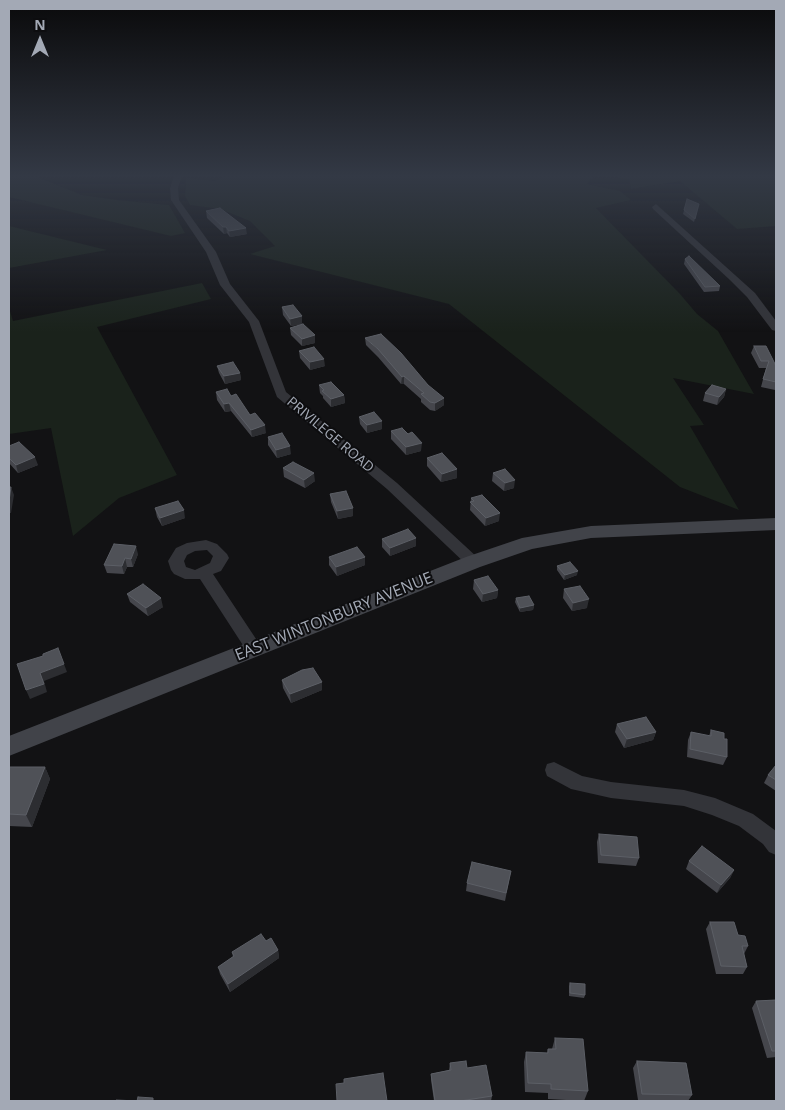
<!DOCTYPE html>
<html>
<head>
<meta charset="utf-8">
<style>
	body { margin:0 }
	#map { position:relative; width:785px; height:1110px; overflow:hidden; background:#121214; font-family:"Open Sans",sans-serif }
	canvas { display:block }
	.frame { position:absolute; inset:0; border:10px solid #a3a9b5; pointer-events:none }
	.north { position:absolute; left:15px; top:15px; width:50px; height:50px; -webkit-text-stroke:4px #0d0d0f; paint-order:stroke; rotate:0deg; font-size:14px; font-weight:700; line-height:20px; text-align:center; color:#a3a9b5 }
	.north::after { content:''; display:block; margin:auto; width:18px; height:22px; background:#a3a9b5; clip-path:polygon(50% 0,100% 100%,50% 72%,0 100%) }
</style>
</head>
<body>
<div id="map">
<canvas width="785" height="1110"></canvas>
<div class="frame"></div>
<div class="north">N</div>
</div>
<script>
const context = document.querySelector('canvas').getContext('2d');
context.lineJoin = 'round';
function fill(path, color) {
  context.fillStyle = color;
  context.fill(path, 'evenodd');
}
function toPath(rows) {
  const path = new Path2D();
  for (const r of rows) {
    path.moveTo(r[0], r[1]);
    for (let i = 2; i < r.length; i += 2) path.lineTo(r[i], r[i + 1]);
  }
  return path;
}
function strokePath(path, color, width, dash) {
  context.strokeStyle = color;
  context.lineWidth = width;
  context.lineCap = dash ? 'butt' : 'round';
  context.setLineDash(dash || []);
  context.stroke(path);
}
function drawText(font, color, halo, rows, align = 'center') {
  context.font = font + ' "Open Sans",sans-serif';
  context.lineWidth = 4;
  context.setLineDash([]);
  context.textBaseline = 'middle';
  context.strokeStyle = halo;
  context.fillStyle = color;
  for (const [text, x, y, turn = 0] of rows) {
    context.save();
    context.translate(x, y);
    context.rotate((+turn || 0) * Math.PI / 180);
    context.textAlign = isNaN(turn) ? turn : align;
    if (halo) context.strokeText(text, 0, 0);
    context.fillText(text, 0, 0);
    context.restore();
  }
}
fill(toPath([
	[9,176,35,176,82,195,117,200,169,205,185,233,171,236,9,197],
	[225,176,594,176,587,184,620,191,631,200,596,208,680,294,697,314,718,331,754,394,673,378,704,425,690,426,739,510,680,487,449,304,250,254,275,246,250,221,220,209,190,205,185,196,186,178,215,181],
	[609,176,776,176,776,226,737,229,680,181,631,189,629,179],
	[9,226,107,250,9,268],
	[202,283,211,299,97,327,177,475,119,498,73,536,51,428,9,434,9,308,13,321]
]), '#1a221b');
fill(toPath([
	[174,176,182,176,178,188,179,200,216,252,230,284,259,321,286,392,397,483,478,558,481,562,478,566,468,566,387,489,277,397,249,322,220,285,206,252,171,200,170,188,174,176],
	[656,204,755,293,776,321,776,331,772,330,747,297,730,280,653,209,652,207,656,204],
	[206,540,217,544,227,554,229,558,221,571,213,574,260,645,262,649,260,653,254,655,248,653,200,579,185,579,174,574,171,570,168,561,176,548,187,543,206,540],
	[207,550,213,556,210,563,195,570,186,567,184,561,187,555,195,551,207,550],
	[554,762,582,776,611,782,684,790,715,798,753,814,776,831,776,855,769,852,763,844,739,826,712,815,684,806,611,798,571,789,547,776,545,770,547,764,554,762]
]), '#333439');
fill(toPath([
	[776,518,776,530,591,538,532,549,480,567,9,756,9,736,466,557,522,538,591,526,776,518]
]), '#414349');
fill(toPath([
	[687,199,699,204,694,222,683,214],
	[206,211,247,234,230,237,227,233,224,234,207,218],
	[685,259,720,286,719,291,704,292,684,264],
	[282,307,302,316,302,324,291,326,283,315],
	[290,328,315,343,302,346,291,335],
	[365,338,444,405,435,411,430,410,421,402,421,399,404,384,401,384,378,357,366,345],
	[754,346,776,366,776,386,775,390,761,387,766,368,759,368,751,353],
	[299,351,325,366,310,370,300,358],
	[217,366,240,373,241,380,225,384,219,373],
	[319,385,344,395,345,403,331,407,323,398,323,396,320,393],
	[726,389,724,397,717,405,703,401,705,393],
	[216,392,231,396,250,415,266,433,252,437,231,411,225,412,217,400],
	[359,417,382,429,367,433,360,424],
	[391,431,408,434,421,451,406,455,391,439],
	[268,437,291,454,277,458,268,445],
	[9,446,38,465,18,473,9,463],
	[427,458,457,478,441,482,427,466],
	[283,468,315,481,305,488,284,477],
	[493,473,514,488,504,491,492,481],
	[330,494,353,516,338,519,331,502],
	[471,498,499,521,485,526,470,510],
	[155,508,185,518,162,526,157,517],
	[382,539,416,546,390,556,382,547],
	[138,554,133,567,127,567,124,574,107,573,104,565],
	[329,557,365,557,365,565,337,576,329,565],
	[557,566,577,575,564,580,557,570],
	[474,580,498,590,497,598,482,602,473,589],
	[564,589,587,608,572,611,563,598],
	[127,594,163,607,148,616,130,602],
	[516,598,534,605,533,610,520,612,515,602],
	[282,680,322,682,322,690,291,703,283,688],
	[617,724,656,732,653,740,624,748,615,732],
	[711,730,724,739,727,757,723,765,687,757,688,740,691,732,709,736],
	[776,765,776,791,764,783,768,775],
	[9,767,45,767,50,779,32,827,9,826],
	[599,834,639,858,636,866,598,863,597,842],
	[689,861,734,870,730,878,717,893,686,869],
	[511,871,505,901,466,891,467,883],
	[710,922,738,935,748,946,744,954,747,967,743,974,716,974,706,929],
	[266,941,278,950,279,958,230,992,220,974,218,967,233,957,232,952],
	[570,983,585,995,584,998,569,996,569,986],
	[776,1000,776,1057,767,1058,752,1008,756,1001],
	[555,1038,588,1091,584,1101,548,1099,548,1093,525,1092,524,1062,526,1052,547,1053,548,1049,552,1049],
	[637,1061,692,1095,688,1101,638,1100,633,1068],
	[450,1063,467,1068,492,1096,491,1101,434,1101,431,1080,431,1074,449,1070]
]), '#45464c');
fill(toPath([
	[223,227,226,227,227,233,224,234],
	[246,228,247,234,230,237,229,231],
	[302,316,302,324,291,326,290,319],
	[315,335,315,343,302,346,302,339],
	[324,359,325,366,310,370,310,362],
	[240,373,241,380,225,384,224,376],
	[404,376,404,384,401,384,402,377],
	[726,389,724,397,717,405,719,397],
	[344,395,345,403,331,407,331,399],
	[444,398,444,405,435,411,435,403],
	[229,403,231,411,225,412,224,404],
	[382,421,382,429,367,433,367,425],
	[265,425,266,433,252,437,251,430],
	[422,443,421,451,406,455,406,447],
	[290,446,291,454,277,458,276,450],
	[35,457,38,465,18,473,16,465],
	[457,469,457,478,441,482,442,474],
	[314,473,315,481,305,488,304,480],
	[515,480,514,488,504,491,505,483],
	[11,487,14,495,11,513,9,513,9,501],
	[353,508,353,516,338,519,337,511],
	[184,510,185,518,162,526,160,518],
	[500,513,499,521,485,526,486,518],
	[416,538,416,546,390,556,390,548],
	[136,546,138,554,133,567,131,559],
	[365,557,365,565,337,576,336,567],
	[125,558,127,567,124,574,122,566],
	[578,571,577,575,564,580,565,575],
	[498,590,497,598,482,602,483,594],
	[161,598,163,607,148,616,146,608],
	[589,599,587,608,572,611,573,603],
	[534,605,533,610,520,612,520,608],
	[64,664,67,672,44,681,47,692,30,699,26,690,40,673],
	[322,682,322,690,291,703,290,694],
	[656,732,653,740,624,748,627,739],
	[45,767,50,779,32,827,26,815],
	[734,870,730,878,717,893,721,885],
	[278,950,279,958,230,992,228,984]
]), '#2c2d31');
const building = toPath([
	[687,199,699,204,695,219,684,210,687,199],
	[220,208,246,228,229,231,226,227,223,227,206,211,220,208],
	[689,256,720,286,705,287,685,259,689,256],
	[293,305,302,316,290,319,282,307,293,305],
	[303,324,315,335,302,339,290,328,303,324],
	[381,334,401,353,428,385,444,398,435,403,430,402,421,394,424,393,404,376,402,377,378,349,365,338,381,334],
	[754,346,766,346,776,366,776,382,763,379,769,361,761,361,754,346],
	[314,347,324,359,310,362,299,351,314,347],
	[233,362,240,373,224,376,217,366,233,362],
	[331,382,344,395,331,399,322,391,324,390,319,385,331,382],
	[712,385,726,389,719,397,705,393,712,385],
	[227,389,231,396,236,394,250,415,255,413,265,425,251,430,229,403,224,404,216,392,227,389],
	[374,412,382,421,367,425,359,417,374,412],
	[402,428,408,434,412,432,422,443,406,447,391,431,402,428],
	[282,433,290,446,276,450,268,437,282,433],
	[19,442,35,457,16,465,9,458,9,446,19,442],
	[442,453,457,469,442,474,427,458,442,453],
	[293,462,314,473,304,480,283,468,293,462],
	[505,469,515,480,505,483,493,473,505,469],
	[9,487,11,487,9,501,9,487],
	[346,491,353,508,337,511,330,494,346,491],
	[482,495,500,513,486,518,470,502,474,501,471,498,482,495],
	[178,501,184,510,160,518,155,508,178,501],
	[408,529,416,538,390,548,382,539,408,529],
	[114,544,136,546,131,559,125,558,122,566,104,565,114,544],
	[357,547,365,557,336,567,329,557,357,547],
	[570,562,578,571,565,575,557,566,570,562],
	[488,576,498,590,483,594,474,580,488,576],
	[143,584,161,598,146,608,127,594,143,584],
	[580,586,589,599,573,603,564,589,580,586],
	[529,596,534,605,520,608,516,598,529,596],
	[58,648,64,664,40,673,44,684,26,690,17,664,43,656,43,654,58,648],
	[313,668,322,682,290,694,282,680,302,670,313,668],
	[646,717,656,732,627,739,617,724,646,717],
	[711,730,724,733,724,739,727,739,727,757,690,749,691,732,711,736,711,730],
	[776,765,776,780,768,775,776,765],
	[9,767,45,767,26,815,9,814,9,767],
	[599,834,637,837,639,858,601,855,599,834],
	[702,846,734,870,721,885,689,861,702,846],
	[472,862,511,871,506,893,467,883,472,862],
	[710,922,734,922,738,935,745,936,748,946,742,946,747,967,721,966,710,922],
	[261,934,266,941,271,938,278,950,228,984,218,967,234,956,232,952,261,934],
	[570,983,585,984,585,995,570,993,570,983],
	[776,1000,776,1051,772,1051,756,1001,776,1000],
	[555,1038,583,1039,588,1091,551,1089,551,1084,528,1083,526,1052,548,1053,548,1049,556,1049,555,1038],
	[466,1061,467,1068,486,1065,492,1096,460,1101,435,1101,431,1074,451,1070,450,1063,466,1061],
	[637,1061,686,1063,692,1095,642,1094,637,1061],
	[383,1073,387,1101,337,1101,336,1084,344,1083,344,1079,383,1073],
	[138,1097,153,1098,153,1101,115,1101,116,1100,137,1101,138,1097]
]);
fill(building, '#4f5157');
strokePath(building, '#5c5f66', 1);
const sky = context.createLinearGradient(0, 0, 0, 332);
sky.addColorStop(0, '#0a0a0b');
sky.addColorStop(0.53, '#333945');
sky.addColorStop(1, '#33394500');
context.fillStyle = sky;
context.fillRect(0, 0, 785, 332);
drawText('14px', '#a3a9b5', '#0d0d0f', [
	["PRIVILEGE ROAD",330,435,40]
]);
drawText('16px', '#a3a9b5', '#0d0d0f', [
	["EAST WINTONBURY AVENUE",334,617,-22]
]);
</script>
</body>
</html>
